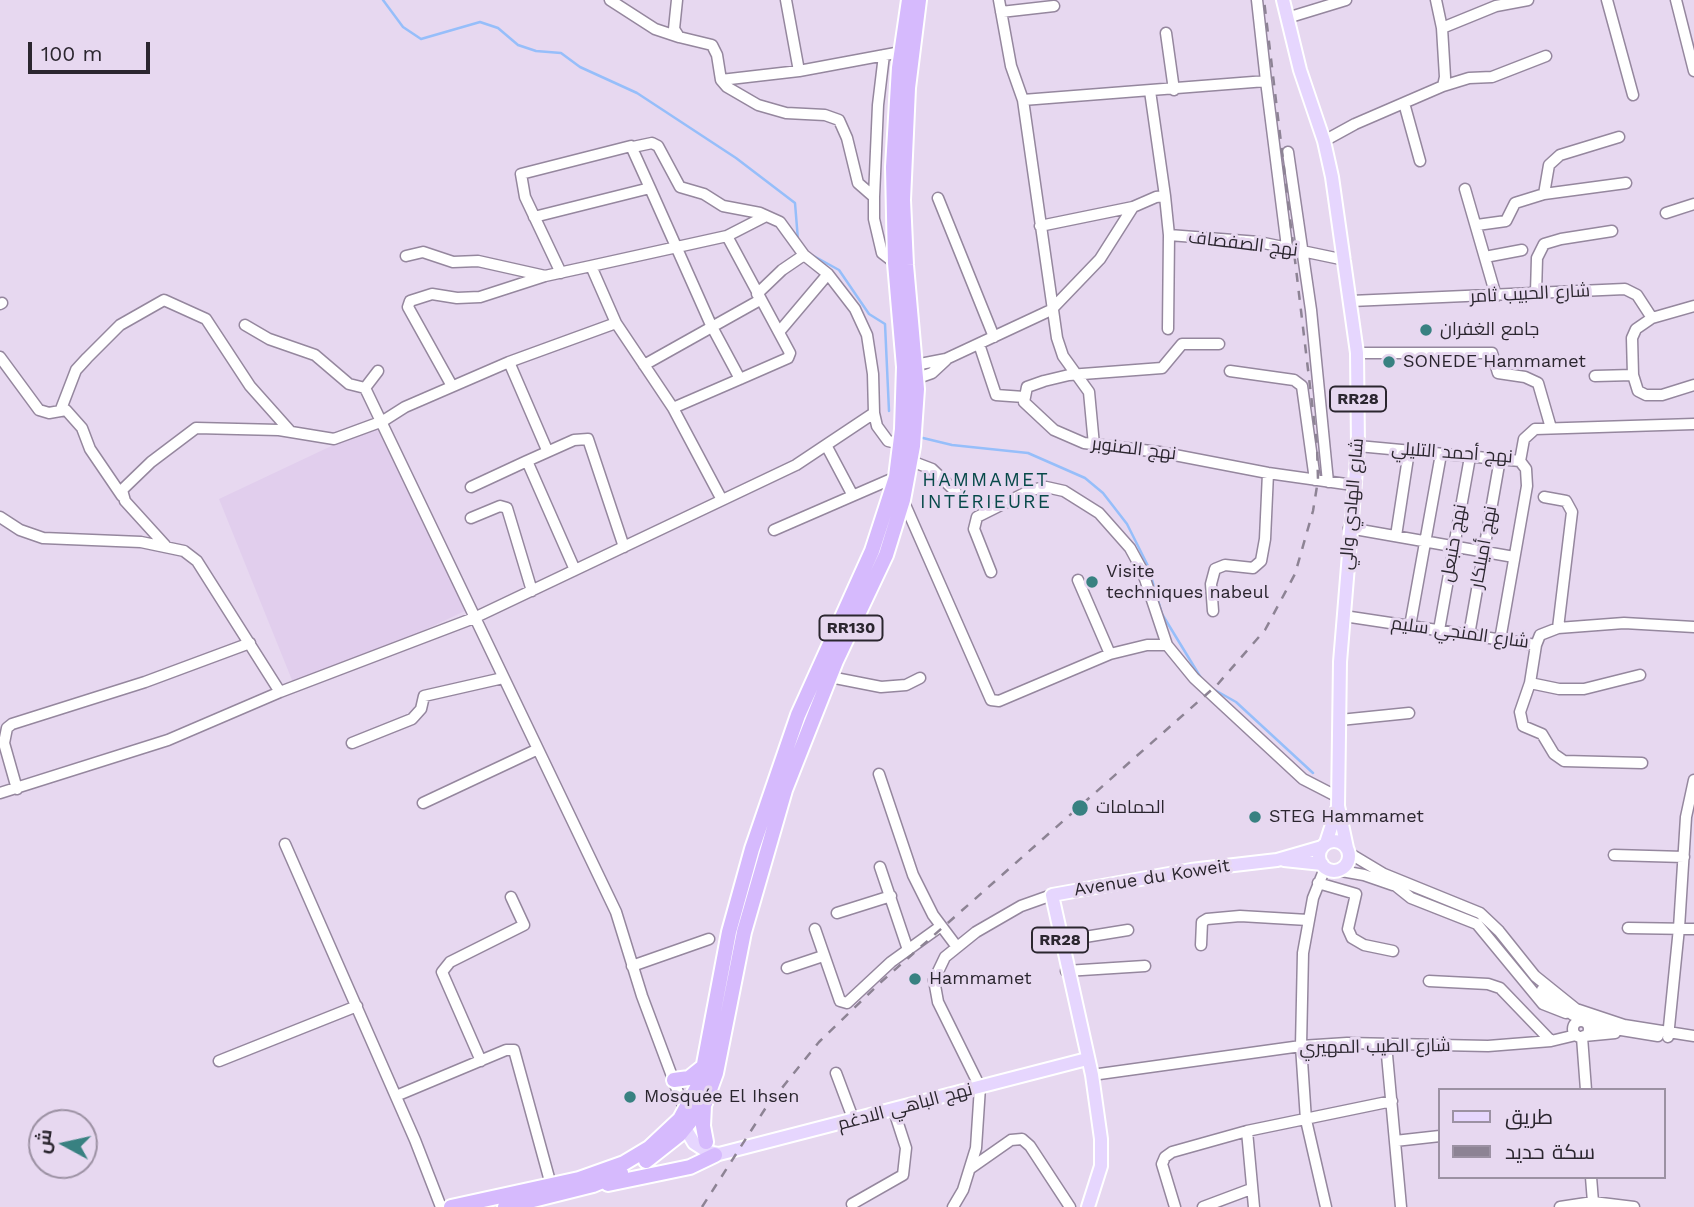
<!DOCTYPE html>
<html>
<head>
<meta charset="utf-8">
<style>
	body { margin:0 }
	#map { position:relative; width:1694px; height:1207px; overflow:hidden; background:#e7d8f0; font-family:"Work Sans",Cairo,sans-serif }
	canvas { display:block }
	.legend { position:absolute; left:1438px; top:1088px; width:228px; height:91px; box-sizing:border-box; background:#e7d8f0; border:2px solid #9c91a3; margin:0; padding:9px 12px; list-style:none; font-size:21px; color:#2b262f }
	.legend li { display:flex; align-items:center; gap:14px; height:35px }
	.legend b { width:35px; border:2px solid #9c91a3 }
	.north { position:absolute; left:28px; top:1109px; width:70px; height:70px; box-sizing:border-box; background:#e7d8f0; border:2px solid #9c91a3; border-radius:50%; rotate:278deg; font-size:19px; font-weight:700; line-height:28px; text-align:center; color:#2b262f }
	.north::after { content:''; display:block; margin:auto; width:24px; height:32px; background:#388181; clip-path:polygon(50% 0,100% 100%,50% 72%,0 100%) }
	.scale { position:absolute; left:28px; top:42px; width:122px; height:32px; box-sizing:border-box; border:4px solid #2b262f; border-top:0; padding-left:9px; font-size:21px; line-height:24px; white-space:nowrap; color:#2b262f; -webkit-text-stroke:5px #e7d8f0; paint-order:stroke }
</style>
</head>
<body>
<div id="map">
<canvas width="1694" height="1207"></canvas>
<ul class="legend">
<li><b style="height:9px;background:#e6d6fe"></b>طريق</li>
<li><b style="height:9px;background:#8d8394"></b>سكة حديد</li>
</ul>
<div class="north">ش</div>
<div class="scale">100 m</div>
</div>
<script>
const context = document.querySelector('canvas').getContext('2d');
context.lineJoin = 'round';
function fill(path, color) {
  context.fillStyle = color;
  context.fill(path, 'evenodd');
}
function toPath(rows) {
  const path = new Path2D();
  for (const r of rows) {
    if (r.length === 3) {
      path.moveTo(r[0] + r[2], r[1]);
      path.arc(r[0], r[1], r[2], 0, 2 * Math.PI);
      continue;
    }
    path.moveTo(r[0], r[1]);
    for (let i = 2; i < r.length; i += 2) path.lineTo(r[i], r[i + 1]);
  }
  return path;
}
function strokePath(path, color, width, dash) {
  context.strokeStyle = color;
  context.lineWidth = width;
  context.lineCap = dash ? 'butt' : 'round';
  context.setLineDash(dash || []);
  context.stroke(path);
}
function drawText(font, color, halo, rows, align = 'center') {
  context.font = font + ' "Work Sans",Cairo,sans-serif';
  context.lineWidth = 6;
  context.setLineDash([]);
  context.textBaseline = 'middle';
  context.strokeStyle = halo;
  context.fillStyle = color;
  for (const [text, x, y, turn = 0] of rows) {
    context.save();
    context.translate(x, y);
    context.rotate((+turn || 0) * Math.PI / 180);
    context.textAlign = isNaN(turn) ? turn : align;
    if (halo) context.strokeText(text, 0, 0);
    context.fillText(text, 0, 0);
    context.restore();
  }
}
fill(toPath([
	[380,423,465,611,296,690,219,499]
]), '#e1ceed');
strokePath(toPath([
	[383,0,403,27,421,39,480,22,498,28,518,45,536,51,561,53,580,67,637,93,736,158,795,203,798,240],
	[810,254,839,270,869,314,885,324,889,411],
	[923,438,952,445,1028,453,1085,478,1103,493,1127,524,1148,566,1162,614,1201,678],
	[1213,689,1236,702,1313,773]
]), '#96befa', 2.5);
const minor = toPath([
	[610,0,655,29,679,37],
	[677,0,674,29,679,37,712,45,717,55,721,80,727,87,758,105,786,113,825,115,839,120,847,138,858,183,874,197,874,219,882,253,895,263],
	[786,0,799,71],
	[999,0,1011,66,1023,100,1057,338,1063,356,1089,392,1094,445],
	[1257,0,1266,81],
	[1436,0,1442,28],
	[1607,0,1633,95],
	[1676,0,1694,71],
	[1001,12,1054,6],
	[1287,18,1346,0],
	[1166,33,1174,90],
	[721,80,799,71,901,52],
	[1443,86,1469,78,1492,77,1546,56],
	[1150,91,1165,196],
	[1023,100,1266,81,1287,247],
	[1404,103,1420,161],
	[1324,141,1355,124,1443,86,1445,77,1442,28,1496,6,1528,0],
	[633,147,652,143,658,146,680,187,704,194,723,206,760,213,780,222,804,255,828,274],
	[1288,152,1311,310,1328,482],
	[1465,189,1496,296],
	[1544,194,1626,183],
	[874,197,878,105,884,55],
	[938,198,994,337],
	[1666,213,1694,204],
	[534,217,650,188,711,325,740,379,673,408],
	[1477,225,1506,221,1515,203,1544,194,1549,165,1560,155,1619,137],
	[1040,226,1133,207],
	[727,236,766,216],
	[406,256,423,252,453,262,478,261,545,276,591,266,616,323,673,408,722,500],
	[1485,257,1522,250],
	[591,266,727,236,790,353,788,358,740,379],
	[561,273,525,197,521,174,631,146,650,188],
	[1536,293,1537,258,1544,244,1561,239,1612,231],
	[757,294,782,270,804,255],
	[1351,301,1625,289,1637,295,1652,318,1694,306],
	[0,304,2,303],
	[1652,318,1636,329,1632,338,1633,375,1638,391,1646,395,1662,395,1694,385],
	[245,325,269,339,315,355,349,384,365,388],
	[1168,329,1169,235],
	[779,332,828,274,855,309,867,335,873,374,874,413],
	[979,344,996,395,1024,397],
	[1219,344,1182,344,1162,368,1069,375,1044,381,1027,387,1024,402,1054,430,1084,443,1159,452,1268,473,1353,485],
	[1357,353,1492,353,1498,373,1525,377,1538,383,1551,428],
	[0,357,39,410,49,413,66,410,82,428,90,449,122,496],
	[509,362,616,323],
	[644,365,760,300],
	[910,366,946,359,1051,310,1100,259,1133,207,1156,197,1165,196,1169,235,1259,242,1345,260],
	[378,371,365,388,616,912,642,996,685,1111],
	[1230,371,1294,380,1302,386,1315,480],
	[1595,376,1633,375],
	[912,380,932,373,946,360],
	[452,386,408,307,410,301,432,294,457,298,480,297,545,276],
	[61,409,76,370,87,358,120,325,164,300,206,319,250,386,291,432],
	[826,445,852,494],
	[1358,446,1520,461],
	[527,461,574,440,588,439,624,547],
	[911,461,932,469,956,492],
	[1520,461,1524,439,1535,429,1694,424],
	[471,487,527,461,575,570],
	[1544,497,1566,501,1572,512,1558,628],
	[903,500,991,700,999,701,1110,654,1147,645,1167,645],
	[0,517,20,530,43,538,141,542,184,551,197,561,280,692],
	[471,518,500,506,507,508,532,591],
	[1349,528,1514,557],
	[774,530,896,477],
	[1396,536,1409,451],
	[165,545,125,501,122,490,151,462,196,428,279,430,334,439,383,421,405,407,509,362,547,450],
	[991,572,974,529,977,517,1031,490,1046,487,1064,491,1099,513,1130,548,1142,570,1167,645,1194,678,1303,779,1338,797],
	[1078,580,1110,654],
	[1213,611,1211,584,1215,569,1225,565,1253,568,1261,561,1265,539,1268,473],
	[1344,616,1536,645],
	[1410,626,1441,454],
	[1439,630,1470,457],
	[1469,635,1500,459],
	[1500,640,1527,486,1526,469,1520,461],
	[830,677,881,687,906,685,920,678],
	[1530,683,1559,689,1584,689,1640,675],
	[1340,720,1409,713],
	[352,743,412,719,421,709,424,696,503,678],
	[1642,763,1564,761,1554,754,1542,734,1523,726,1520,712,1530,683,1536,645,1540,635,1558,628,1624,623,1694,627],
	[879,774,913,875,933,915,957,947],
	[17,789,4,743,7,728,12,724,145,682,250,643],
	[0,793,168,740,280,692,474,618,796,465,874,413,877,426,888,441,906,445],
	[423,803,536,750],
	[285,844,415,1140,441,1207],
	[1349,853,1384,874,1480,913,1499,931,1535,976,1576,1009,1624,1025,1694,1036],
	[1614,855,1684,857],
	[880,867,908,950],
	[1325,868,1313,898,1303,953,1301,1046,1306,1120,1326,1207],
	[1336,870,1364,875,1393,885],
	[1318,883,1356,894,1348,929,1352,938,1364,945,1393,951],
	[1396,886,1411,898,1477,924,1543,1004,1566,1013],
	[837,913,891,896],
	[1628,928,1694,929],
	[815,929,840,1001,847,1003,891,962,941,926],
	[1060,941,1128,930],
	[1201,945,1202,922,1207,919,1240,916,1308,920],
	[632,966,709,939],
	[787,968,823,956],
	[1066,971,1145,966],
	[1429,981,1488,984,1500,988,1551,1041],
	[1542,990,1573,1015,1597,1026,1658,1036],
	[1581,1029,8],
	[1584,1036,1615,1033],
	[1582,1037,1586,1090],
	[1668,1037,1679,928,1686,817,1694,780],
	[1386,1044,1401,1207],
	[219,1061,357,1006],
	[481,1061,442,972,450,962,524,925,511,897],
	[836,1073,854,1121],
	[1092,1075,1301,1046,1347,1043,1488,1046,1551,1041,1576,1035],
	[396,1096,506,1050,514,1050,551,1185],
	[1247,1131,1254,1207],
	[1395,1141,1440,1136],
	[971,1168,1011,1140,1022,1139,1030,1146,1070,1207],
	[1591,1177,1593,1202],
	[852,1204,903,1175,906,1148,894,1111],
	[953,1207,963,1190,976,1148,980,1087,938,1002,934,980,945,957,976,932,1021,906,1052,895],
	[1175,1207,1162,1164,1165,1157,1172,1152,1247,1131,1392,1101],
	[1203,1207,1251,1189],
	[1560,1207,1593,1202,1634,1207]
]);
const major = toPath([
	[1283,0,1300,70,1324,141,1332,177,1357,353,1358,446,1340,662,1338,806,1347,848],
	[1334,856,15],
	[1326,843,1337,809],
	[1284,860,1322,864],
	[681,1121,694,1143,708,1152,719,1154,1087,1059],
	[1088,1207,1101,1166,1101,1139,1092,1075,1052,895,1191,870,1277,860,1322,847]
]);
const highway = toPath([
	[674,1080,689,1078,704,1066],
	[704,1105,703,1126,706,1142],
	[646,1161,679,1135,705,1103,716,1073,744,932,785,790,836,661,886,555,903,500,913,446,917,389,906,265,903,200,908,88,919,0],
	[608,1184,690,1167,715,1155],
	[451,1207,579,1179,624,1163,649,1148,680,1119,701,1080,729,932,752,849,798,715,872,551,896,477,902,429,904,367,895,263,893,167,899,68,909,0],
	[505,1207,593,1185,621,1173]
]);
strokePath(minor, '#95879e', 13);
strokePath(major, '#fff', 16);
strokePath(highway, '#fff', 18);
strokePath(minor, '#fff', 10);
strokePath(major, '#e6d6fe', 12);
strokePath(highway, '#d6bafd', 14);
strokePath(toPath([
	[702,1207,765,1109,819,1042,881,982,1217,685,1265,630,1295,574,1313,511,1318,480,1317,445,1264,0]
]), '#8d8394', 2.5, [9, 9]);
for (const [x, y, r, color] of [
	[1426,330,7,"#388181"],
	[1389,362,7,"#388181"],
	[1092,582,7,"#388181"],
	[1080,808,9,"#388181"],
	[1255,817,7,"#388181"],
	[915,979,7,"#388181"],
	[630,1097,7,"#388181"]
]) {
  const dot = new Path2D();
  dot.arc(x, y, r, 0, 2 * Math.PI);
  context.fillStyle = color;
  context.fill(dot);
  strokePath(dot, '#e7d8f0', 2.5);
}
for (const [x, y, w] of [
	[1358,399,56],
	[851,628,63],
	[1060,940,56]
]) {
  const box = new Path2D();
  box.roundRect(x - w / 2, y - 12.5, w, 25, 5);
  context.fillStyle = '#e7d8f0';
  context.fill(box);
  strokePath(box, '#2b262f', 2);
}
drawText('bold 16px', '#2b262f', null, [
	["RR28",1358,399],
	["RR130",851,628],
	["RR28",1060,940]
]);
drawText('18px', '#2b262f', '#e7d8f0', [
	["نهج الصفصاف",1243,244,7],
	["شارع الحبيب ثامر",1530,294,-3],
	["نهج الصنوبر",1134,449,7],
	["نهج أحمد التليلي",1452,453,4],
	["شارع الهادي والي",1352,504,-85],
	["نهج حنبعل",1454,543,-80],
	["نهج أميلكار",1484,547,-80],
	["شارع المنجي سليم",1460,633,8],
	["Avenue du Koweit",1152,878,-9],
	["شارع الطيب المهيري",1375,1047,-1],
	["نهج الباهي الادغم",905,1107,-15]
]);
drawText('18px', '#2b262f', '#e7d8f0', [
	["جامع الغفران",1440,330],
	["SONEDE Hammamet",1403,362],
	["Visite",1106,572],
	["techniques nabeul",1106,593],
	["الحمامات",1096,808],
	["STEG Hammamet",1269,817],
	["Hammamet",929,979],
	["Mosquée El Ihsen",644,1097]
], 'left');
context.letterSpacing = '2px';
drawText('19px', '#074949', '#e7d8f0', [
	["HAMMAMET",986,480],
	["INTÉRIEURE",986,502]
]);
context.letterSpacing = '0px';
</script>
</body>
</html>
